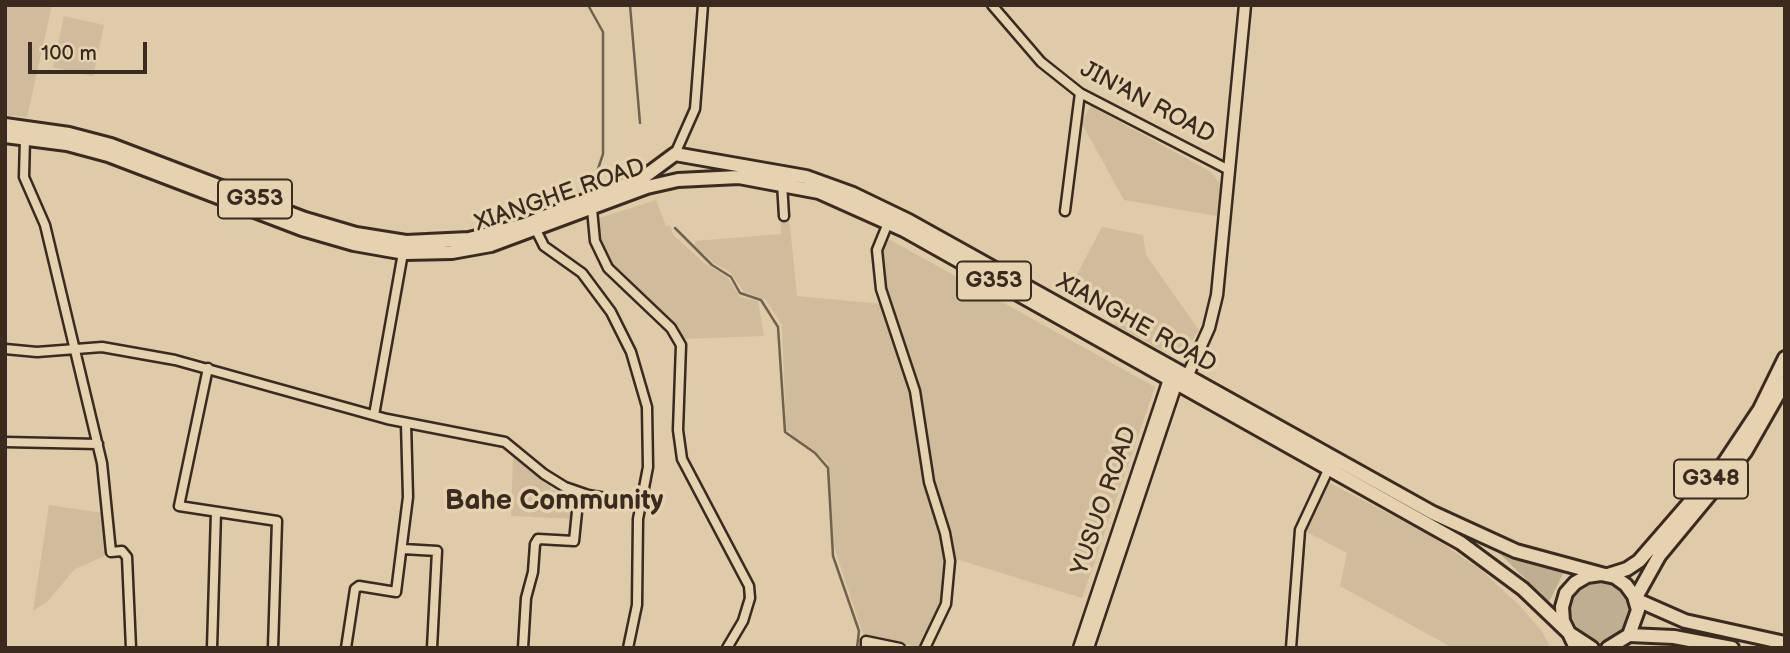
<!DOCTYPE html>
<html>
<head>
<meta charset="utf-8">
<style>
	body { margin:0 }
	#map { position:relative; width:1790px; height:653px; overflow:hidden; background:#decbaa; font-family:"Balsamiq Sans",sans-serif }
	canvas { display:block }
	.frame { position:absolute; inset:0; border:7px solid #3b2a1e; pointer-events:none }
	.scale { position:absolute; left:28px; top:42px; width:119px; height:32px; box-sizing:border-box; border:4px solid #3b2a1e; border-top:0; padding-left:9px; font-size:21px; line-height:24px; white-space:nowrap; color:#3b2a1e; -webkit-text-stroke:5px #e5d2b0; paint-order:stroke }
</style>
</head>
<body>
<div id="map">
<canvas width="1790" height="653"></canvas>
<div class="frame"></div>
<div class="scale">100 m</div>
</div>
<script>
const context = document.querySelector('canvas').getContext('2d');
context.lineJoin = 'round';
function fill(path, color) {
  context.fillStyle = color;
  context.fill(path, 'evenodd');
}
function toPath(rows) {
  const path = new Path2D();
  for (const r of rows) {
    if (r.length === 3) {
      path.moveTo(r[0] + r[2], r[1]);
      path.arc(r[0], r[1], r[2], 0, 2 * Math.PI);
      continue;
    }
    path.moveTo(r[0], r[1]);
    for (let i = 2; i < r.length; i += 2) path.lineTo(r[i], r[i + 1]);
  }
  return path;
}
function strokePath(path, color, width, dash) {
  context.strokeStyle = color;
  context.lineWidth = width;
  context.lineCap = dash ? 'butt' : 'round';
  context.setLineDash(dash || []);
  context.stroke(path);
}
function drawText(font, color, halo, rows, align = 'center') {
  context.font = font + ' "Balsamiq Sans",sans-serif';
  context.lineWidth = 7;
  context.setLineDash([]);
  context.textBaseline = 'middle';
  context.strokeStyle = halo;
  context.fillStyle = color;
  for (const [text, x, y, turn = 0] of rows) {
    context.save();
    context.translate(x, y);
    context.rotate((+turn || 0) * Math.PI / 180);
    context.textAlign = isNaN(turn) ? turn : align;
    if (halo) context.strokeText(text, 0, 0);
    context.fillText(text, 0, 0);
    context.restore();
  }
}
fill(toPath([
	[5,5,52,5,27,117,5,115],
	[64,16,104,25,93,76,53,67],
	[1091,106,1211,172,1220,184,1217,216,1124,200,1081,122],
	[656,200,666,226,670,225,673,235,703,262,728,278,740,297,758,301,764,336,684,339,618,279,598,242,596,219],
	[789,217,797,296,882,304,893,340,923,442,929,495,943,540,947,574,943,603,920,647,864,637,834,547,828,463,792,436,791,431,786,431,782,325,765,299,744,292,730,272,714,263,695,246,695,241,781,234,780,218],
	[1102,227,1143,235,1146,255,1199,330,1184,352,1175,346,1162,350,1115,325,1118,318,1068,291],
	[885,237,1155,387,1082,598,953,558,951,532,931,482,925,419,884,292,879,249],
	[513,455,523,456,550,480,550,490,577,494,576,519,511,516],
	[1328,482,1428,534,1480,569,1519,605,1541,630,1551,648,1453,648,1340,586,1347,553,1303,530],
	[49,505,103,513,105,556,75,569,48,601,33,611]
]), '#cfbc9d');
fill(toPath([
	[1498,552,1564,572,1550,600,1548,601],
	[1599,611,31]
]), '#c0ae90');
strokePath(toPath([
	[588,5,603,32,603,154,595,178],
	[630,5,640,123],
	[588,218,592,242,599,258],
	[675,228,712,265,731,277,740,293,761,300,778,327,785,432,815,453,828,468,833,556,859,631,857,648],
	[611,275,639,303],
	[675,411,674,434,679,456],
	[738,621,745,602,744,584],
	[722,648,735,627]
]), '#72614d', 2.5);
const minor = toPath([
	[992,5,1041,62,1080,93,1229,170],
	[25,138,24,177,45,225,102,463,111,552,122,551,127,557,131,648],
	[675,154,695,109,703,5],
	[782,183,784,216],
	[592,209,595,241,608,268,671,328,681,345,678,430,682,459,749,586,750,598,743,621,727,648],
	[1065,211,1080,93],
	[888,223,877,250,881,289,915,391,929,482,945,533,950,561,946,604,925,648],
	[536,230,544,246,582,273,611,312,631,352,647,407,648,467,638,519,637,605,628,648],
	[5,349,37,352,102,347,175,360,387,419,505,442,544,474,565,487,588,495,641,504],
	[208,368,179,506,277,521,273,648],
	[374,415,403,253],
	[5,442,98,444],
	[403,549,437,551,432,648],
	[212,648,216,512],
	[346,648,355,589,359,586,396,592,408,497,406,423],
	[523,648,526,598,533,572,535,544,538,539,574,541,579,492],
	[866,648,866,641,900,648],
	[1291,648,1300,530,1329,468]
]);
const tertiary = toPath([
	[1187,377,1209,328,1217,295,1245,5],
	[1079,648,1171,373],
	[1088,648,1178,379]
]);
const primary = toPath([
	[1635,599,1685,621,1785,643],
	[1629,635,1674,637,1732,648]
]);
const trunk = toPath([
	[5,125,69,134,111,145,305,219,356,234,406,242,469,239,524,225,644,177,675,154,806,177,853,194,909,221,1433,513,1516,551,1601,574],
	[5,136,67,144,108,155,302,229,354,244,405,253,452,252,491,245,647,187,678,180,739,177,819,192,904,230,1461,543,1523,589,1569,633,1576,648],
	[1608,575,1627,569,1639,561,1724,463,1760,409,1785,358],
	[1635,599,1659,556,1745,452,1785,382],
	[1592,648,1569,633,1563,621,1562,607,1566,593,1575,583,1587,576,1601,574,1615,577,1626,585,1634,596,1638,610,1629,635,1608,648]
]);
strokePath(minor, '#3b2a1e', 13);
strokePath(tertiary, '#3b2a1e', 15);
strokePath(primary, '#3b2a1e', 18);
strokePath(trunk, '#3b2a1e', 18);
strokePath(minor, '#e5d2b0', 8);
strokePath(tertiary, '#e5d2b0', 10);
strokePath(primary, '#e5d2b0', 12);
strokePath(trunk, '#e5d2b0', 12);
for (const [x, y, w] of [
	[255,199,74],
	[994,281,74],
	[1711,479,74]
]) {
  const box = new Path2D();
  box.roundRect(x - w / 2, y - 19.5, w, 39, 5);
  context.fillStyle = '#e5d2b0';
  context.fill(box);
  strokePath(box, '#3b2a1e', 2);
}
drawText('bold 23px', '#3b2a1e', null, [
	["G353",255,199],
	["G353",994,281],
	["G348",1711,479]
]);
drawText('24px', '#3b2a1e', '#e5d2b0', [
	["JIN'AN ROAD",1147,103,28],
	["XIANGHE ROAD",560,196,-19],
	["XIANGHE ROAD",1136,324,29],
	["YUSUO ROAD",1105,501,-71]
]);
drawText('bold 28px', '#3b2a1e', '#e5d2b0', [
	["Bahe Community",554,502]
]);
</script>
</body>
</html>
